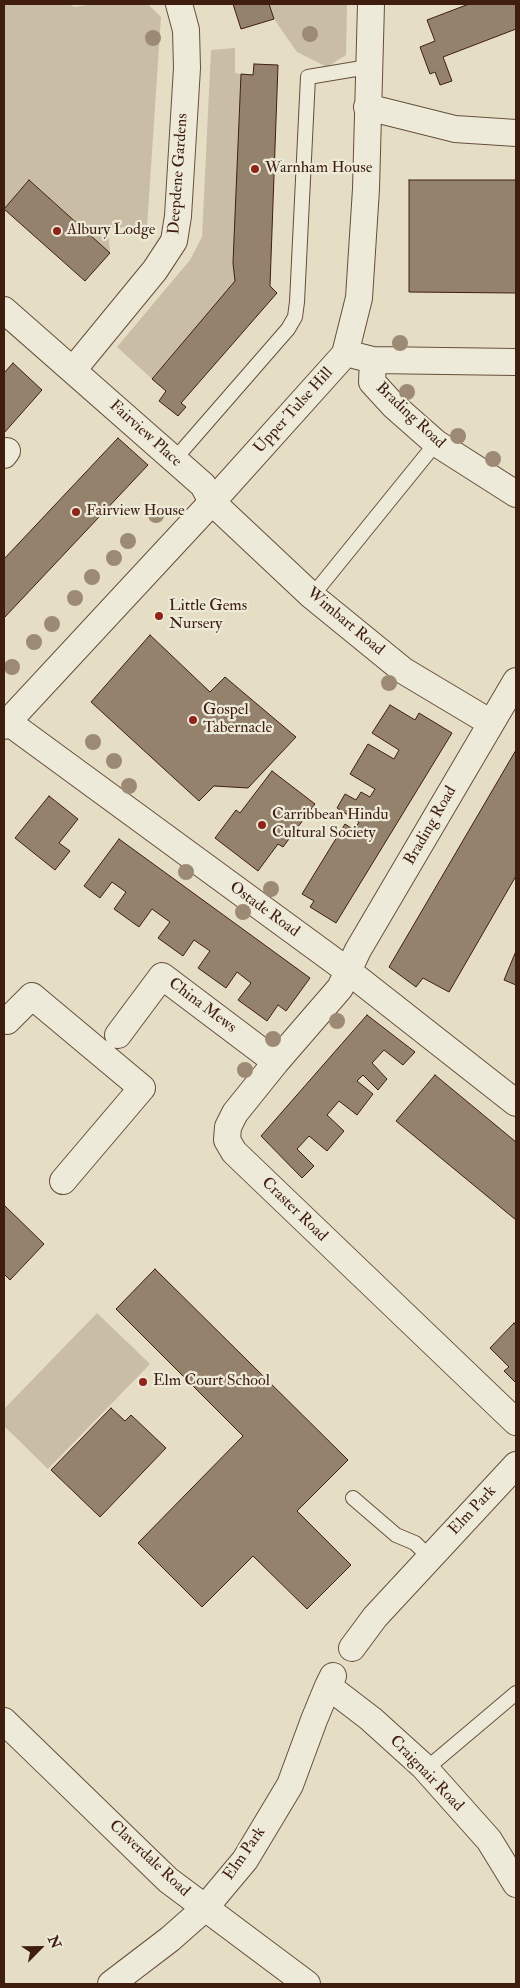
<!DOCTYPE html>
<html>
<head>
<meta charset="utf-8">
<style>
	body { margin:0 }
	#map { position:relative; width:520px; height:1988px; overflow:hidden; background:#e5dec4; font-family:"IM FELL Double Pica",serif }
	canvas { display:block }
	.frame { position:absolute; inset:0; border:5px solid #3f1e0f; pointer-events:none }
	.north { position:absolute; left:15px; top:1923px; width:50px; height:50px; -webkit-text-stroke:4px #eeead9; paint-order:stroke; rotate:67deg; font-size:14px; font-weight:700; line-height:20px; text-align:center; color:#3f1e0f }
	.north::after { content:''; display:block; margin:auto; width:18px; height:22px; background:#3f1e0f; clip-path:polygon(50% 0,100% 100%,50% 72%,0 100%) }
</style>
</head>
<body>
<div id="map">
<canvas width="520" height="1988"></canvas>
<div class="frame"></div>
<div class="north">N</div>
</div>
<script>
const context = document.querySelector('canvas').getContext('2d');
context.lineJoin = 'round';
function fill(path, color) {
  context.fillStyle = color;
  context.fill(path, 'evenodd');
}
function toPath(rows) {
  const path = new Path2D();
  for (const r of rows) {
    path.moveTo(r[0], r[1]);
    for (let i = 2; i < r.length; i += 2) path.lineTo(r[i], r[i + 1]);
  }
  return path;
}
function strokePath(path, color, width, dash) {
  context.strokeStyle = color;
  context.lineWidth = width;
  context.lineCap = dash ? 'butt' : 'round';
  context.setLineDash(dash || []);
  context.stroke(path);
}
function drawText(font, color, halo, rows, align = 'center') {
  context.font = font + ' "IM FELL Double Pica",serif';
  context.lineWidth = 4.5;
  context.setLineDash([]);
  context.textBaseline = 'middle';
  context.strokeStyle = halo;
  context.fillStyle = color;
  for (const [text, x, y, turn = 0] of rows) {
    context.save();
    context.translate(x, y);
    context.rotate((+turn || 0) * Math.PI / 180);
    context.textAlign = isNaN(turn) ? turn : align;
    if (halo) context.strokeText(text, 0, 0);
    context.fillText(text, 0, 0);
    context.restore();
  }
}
fill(toPath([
	[4,4,68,4,75,7,93,4,148,4,161,17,147,227,108,228,110,253,29,180,4,208],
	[269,4,347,4,346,55,327,67,297,52,274,19],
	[235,48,235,73,241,74,233,263,235,281,152,379,117,347,190,260,202,237,211,50],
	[97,1313,150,1364,48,1469,4,1426,4,1409]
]), '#c9bda5');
const building = toPath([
	[233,4,269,4,274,19,241,29,233,4],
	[469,4,516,4,516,29,443,57,452,81,440,85,435,72,430,74,420,47,435,41,427,20,469,4],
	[254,64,278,65,270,286,277,293,181,403,186,407,178,416,159,401,166,391,152,379,235,281,233,263,241,74,253,75,254,64],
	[29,180,110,253,85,281,4,209,29,180],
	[409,180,516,180,516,293,409,292,409,180],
	[13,363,42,390,4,433,4,373,13,363],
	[118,438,148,465,4,618,4,559,118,438],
	[150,635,210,692,225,677,296,737,248,788,214,786,199,801,91,702,150,635],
	[390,705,415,720,419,713,452,733,336,923,310,907,314,901,302,894,345,824,354,830,359,822,337,808,345,794,356,800,361,792,370,797,375,789,350,774,368,744,394,759,399,750,372,733,390,705],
	[516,750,516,876,449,992,423,978,416,987,389,967,516,750],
	[272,771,315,804,283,847,278,844,258,871,215,838,236,810,240,813,272,771],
	[49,796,78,819,59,843,70,851,55,870,15,838,49,796],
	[119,839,310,978,286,1011,278,1005,267,1021,238,1000,251,983,237,972,226,988,198,968,210,951,194,940,183,956,158,938,170,922,152,909,139,927,114,909,126,892,112,882,100,898,84,886,119,839],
	[516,951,516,985,504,980,516,951],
	[367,1015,415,1052,403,1065,384,1050,372,1063,387,1079,378,1090,363,1075,357,1081,373,1094,357,1115,339,1101,327,1115,344,1131,327,1151,309,1136,297,1149,314,1166,302,1178,261,1136,367,1015],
	[435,1075,516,1142,516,1220,396,1121,435,1075],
	[4,1205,44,1244,10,1280,4,1274,4,1205],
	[155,1269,348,1460,297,1511,351,1565,307,1609,253,1556,202,1607,138,1543,243,1436,116,1309,155,1269],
	[514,1323,516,1326,516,1383,504,1371,509,1367,490,1348,514,1323],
	[111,1408,125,1421,131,1415,166,1448,100,1517,51,1470,111,1408]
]);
fill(building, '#95826d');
strokePath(building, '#3f1e0f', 1);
const service = toPath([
	[174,460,288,329,295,317,297,302,308,77,368,67],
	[312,596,436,443],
	[353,1498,396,1535,415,1543,430,1558],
	[426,1769,516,1693]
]);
const minor = toPath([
	[367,107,455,129,516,133],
	[4,310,203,485,212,502,312,596,404,671,491,723],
	[357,356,373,360,516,362],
	[373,360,372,382,394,406,436,443,516,494],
	[73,370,155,270,174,241,178,216,187,68,186,30,179,4],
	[4,455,7,451],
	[516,681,358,950,340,988,276,1062,235,1113,228,1127,227,1140,234,1152,516,1422],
	[8,722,348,971,516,1103],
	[4,726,212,502,345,354,359,298,366,189,371,4],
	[4,1018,7,1021,32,996,142,1088,63,1181],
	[118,1035,162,976,276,1062],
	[352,1648,375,1617,516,1465],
	[333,1676,328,1686,371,1719,423,1766,489,1840,516,1884],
	[4,1721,168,1880,307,1984],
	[111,1984,170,1939,204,1909,245,1860,290,1785,314,1720,328,1686]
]);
strokePath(service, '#684e3c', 16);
strokePath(minor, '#684e3c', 28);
strokePath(service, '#eeead9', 14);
strokePath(minor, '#eeead9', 26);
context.fillStyle = '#9d8a75';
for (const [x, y] of [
	[310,34],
	[153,38],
	[400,343],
	[407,392],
	[458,436],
	[493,459],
	[156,515],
	[128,541],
	[114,558],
	[92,577],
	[75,598],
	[52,624],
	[34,642],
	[12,667],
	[389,683],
	[93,742],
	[114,761],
	[129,786],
	[186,872],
	[271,889],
	[243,912],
	[337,1021],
	[273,1039],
	[245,1070]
]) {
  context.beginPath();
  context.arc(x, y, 8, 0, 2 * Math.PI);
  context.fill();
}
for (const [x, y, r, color] of [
	[255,169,5,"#8f2418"],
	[57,231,5,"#8f2418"],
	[76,512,5,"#8f2418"],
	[159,616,5,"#8f2418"],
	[193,720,5,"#8f2418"],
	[262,825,5,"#8f2418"],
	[143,1382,5,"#8f2418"]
]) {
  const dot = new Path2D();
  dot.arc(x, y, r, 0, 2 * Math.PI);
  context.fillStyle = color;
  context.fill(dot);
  strokePath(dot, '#eeead9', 2);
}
drawText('16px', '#3f1e0f', '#eeead9', [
	["Warnham House",265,169],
	["Albury Lodge",67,231],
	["Fairview House",86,512],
	["Little Gems",169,607],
	["Nursery",169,625],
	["Gospel",203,711],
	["Tabernacle",203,729],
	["Carribbean Hindu",272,816],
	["Cultural Society",272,834],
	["Elm Court School",153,1382]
], 'left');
drawText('16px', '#3f1e0f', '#eeead9', [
	["Deepdene Gardens",179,174,-86],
	["Upper Tulse Hill",294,411,-48],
	["Brading Road",410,416,43],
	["Fairview Place",145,434,42],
	["Wimbart Road",345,622,40],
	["Brading Road",431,826,-60],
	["Ostade Road",264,910,36],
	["China Mews",202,1006,37],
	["Craster Road",294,1210,44],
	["Elm Park",473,1511,-47],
	["Craignair Road",426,1774,46],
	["Elm Park",245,1854,-55],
	["Claverdale Road",149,1859,43]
]);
</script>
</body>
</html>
